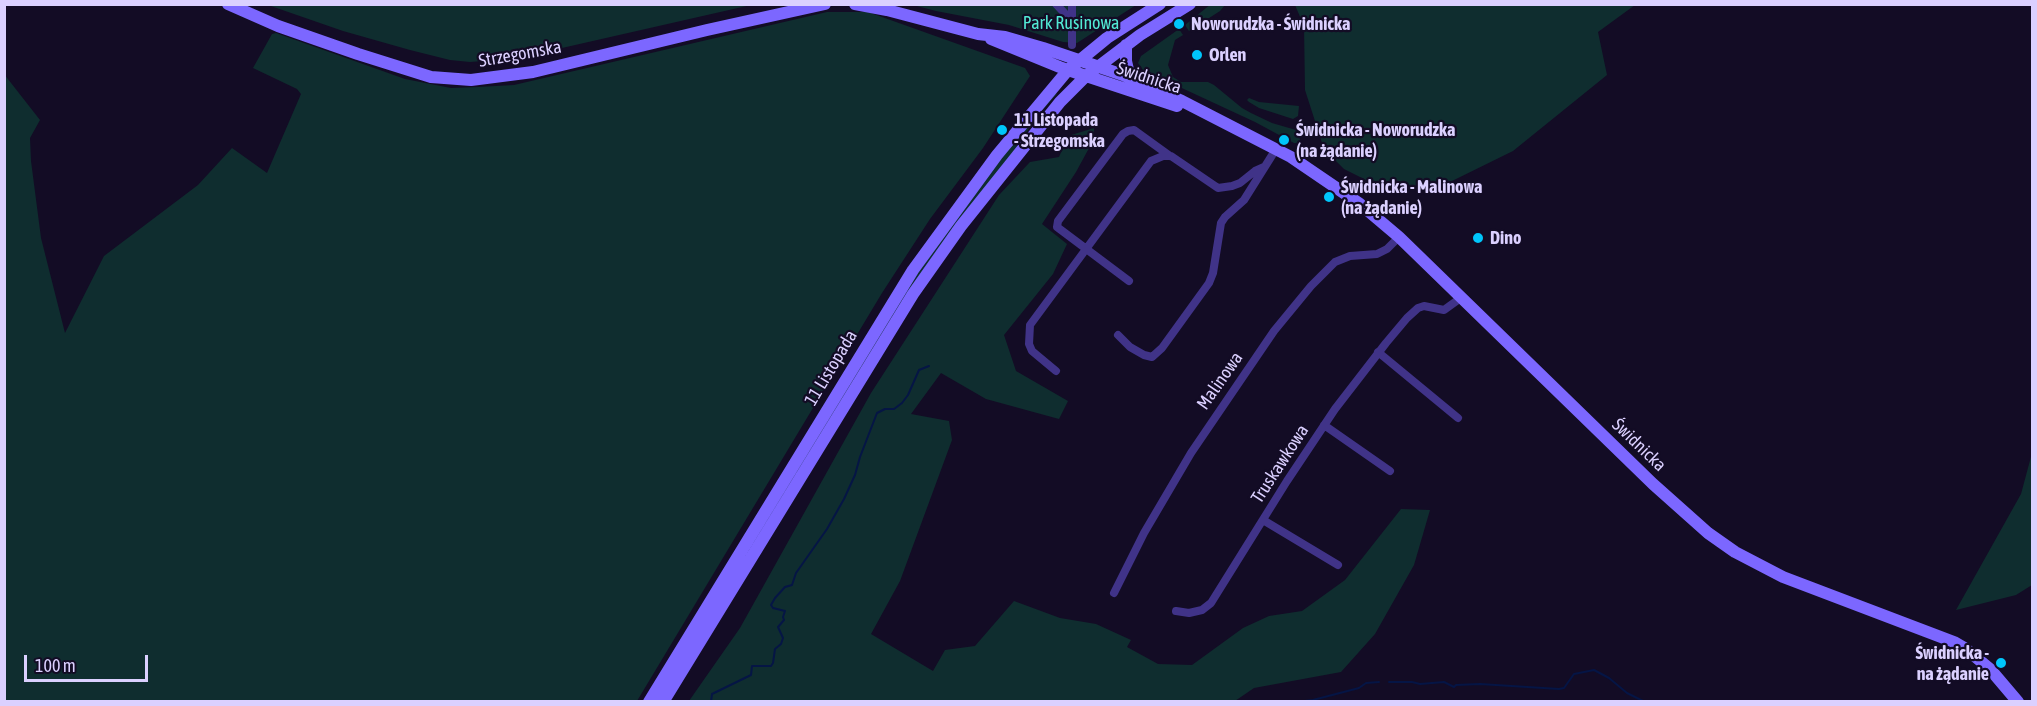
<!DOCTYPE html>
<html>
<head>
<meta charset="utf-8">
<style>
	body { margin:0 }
	#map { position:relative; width:2037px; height:706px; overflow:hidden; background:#130c25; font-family:"Asap Condensed",sans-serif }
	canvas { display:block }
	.frame { position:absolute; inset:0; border:6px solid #dbd0ff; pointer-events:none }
	.scale { position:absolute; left:24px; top:655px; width:124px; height:27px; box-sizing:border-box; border:3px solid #dbd0ff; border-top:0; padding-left:8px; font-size:18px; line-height:21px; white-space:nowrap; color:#dbd0ff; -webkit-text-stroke:4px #130c25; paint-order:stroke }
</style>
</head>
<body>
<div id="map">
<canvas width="2037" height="706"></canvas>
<div class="frame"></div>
<div class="scale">100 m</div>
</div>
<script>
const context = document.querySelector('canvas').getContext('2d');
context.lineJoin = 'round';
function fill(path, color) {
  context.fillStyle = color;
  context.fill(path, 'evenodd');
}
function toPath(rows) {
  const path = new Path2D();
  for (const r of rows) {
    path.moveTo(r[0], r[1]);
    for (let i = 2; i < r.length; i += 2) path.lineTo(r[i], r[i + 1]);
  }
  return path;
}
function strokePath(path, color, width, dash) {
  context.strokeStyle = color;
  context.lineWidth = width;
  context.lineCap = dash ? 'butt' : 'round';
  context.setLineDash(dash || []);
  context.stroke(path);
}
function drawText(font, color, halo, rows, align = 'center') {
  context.font = font + ' "Asap Condensed",sans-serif';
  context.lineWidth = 4.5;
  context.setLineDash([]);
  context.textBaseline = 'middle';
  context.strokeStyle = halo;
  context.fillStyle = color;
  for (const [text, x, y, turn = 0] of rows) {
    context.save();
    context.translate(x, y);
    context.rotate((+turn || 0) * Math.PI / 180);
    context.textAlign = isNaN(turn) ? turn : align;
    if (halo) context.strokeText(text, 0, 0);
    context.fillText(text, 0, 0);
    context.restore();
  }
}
fill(toPath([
	[1211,4,1225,5,1220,11,1189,31,1185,25],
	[268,5,751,5,518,58,470,62,450,60,410,50,343,31],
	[913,5,1136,5,1077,43,1063,42,1009,25,936,11],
	[1295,5,1635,5,1598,32,1607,75,1513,151,1452,181,1406,192,1380,187,1344,169,1324,149,1305,90,1304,26],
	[827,12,868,12,1025,68,1030,76,983,148,930,219,882,293,637,701,5,702,4,74,40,120,30,138,31,161,41,238,65,333,104,256,198,185,232,148,267,173,301,94,297,89,253,68,272,34,276,33,405,79,451,88,478,87,514,85],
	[1179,29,1183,35,1175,40,1168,65,1173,77,1181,82,1208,82,1214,85,1242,108,1251,113,1272,123,1296,130,1300,139,1299,143,1294,143,1255,122,1143,70,1138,63,1141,56],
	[1054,92,1057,94,1039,114,1010,156,953,228,905,296,658,701,654,702,902,294,1005,152],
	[1249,98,1259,102,1299,106,1298,116,1293,119,1259,108,1249,102,1247,100],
	[1094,128,1094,139,1076,172,1042,224,1067,244,1053,274,1004,335,1016,371,1068,401,1059,419,986,399,941,373,911,414,949,421,952,440,900,581,871,634,933,671,945,650,975,646,1014,601,1060,618,1096,624,1131,640,1127,647,1158,664,1192,665,1243,628,1269,616,1302,611,1345,580,1401,509,1430,510,1414,565,1375,634,1341,672,1254,688,1235,701,689,701,740,628,871,393,999,195,1030,162,1059,157,1068,136],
	[2032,453,2032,585,2016,595,1956,610,2021,494]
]), '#0f2d2f');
strokePath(toPath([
	[1389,682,1412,682,1420,684,1444,682,1454,687,1456,685,1480,684,1559,689,1564,688,1574,674,1594,670,1609,678,1627,693,1645,702],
	[711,702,712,694,751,675,752,666,771,666,773,663,775,649,781,644,783,638,778,627,784,620,783,617,785,611,773,608,771,605,775,598,785,587,792,585,796,573,827,529,844,499,855,475,860,457,877,413,885,409,894,409,902,403,908,395,919,370,929,366],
	[1296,702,1313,700,1359,688,1366,683,1379,682]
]), '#051545', 2);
strokePath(toPath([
	[1056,4,1070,19],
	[1072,45,1072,4],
	[1129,281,1057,227,1058,221,1123,134,1128,131,1134,130,1170,156],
	[1118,335,1130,347,1144,355,1152,357,1162,348,1209,283,1213,273,1221,223,1225,217,1244,200,1276,149],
	[1378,352,1458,418],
	[1056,371,1032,351,1029,344,1030,325,1151,161,1163,156,1171,156,1218,188,1232,186,1240,183,1255,171,1264,167],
	[1324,425,1390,471],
	[1263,520,1338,565],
	[1114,593,1144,533,1191,453,1274,331,1311,286,1335,262,1350,256,1377,254,1387,249,1399,237],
	[1176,611,1189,613,1202,610,1211,603,1287,481,1335,409,1386,343,1407,318,1418,308,1424,306,1444,310,1462,297]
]), '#403388', 8);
strokePath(toPath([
	[228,4,278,26,358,54,431,77,471,80,533,72,707,30,825,4],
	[855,4,887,10,978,34,1005,37,1043,48,1123,75,1182,101,1291,157,1360,204,1399,237,1653,484,1708,533,1735,552,1783,577,1954,642,1966,649,1990,669,2018,702],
	[991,39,1062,68,1177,106],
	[1126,45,1126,61,1130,78],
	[649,702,913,270,997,155,1068,70,1107,38,1160,4],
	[663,702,913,294,961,226,1060,102,1086,76,1140,35,1190,4]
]), '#7c67ff', 12);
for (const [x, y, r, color] of [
	[1179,24,6,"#00c6fb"],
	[1197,55,6,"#00c6fb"],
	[1002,130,6,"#00c6fb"],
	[1284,140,6,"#00c6fb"],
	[1329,197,6,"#00c6fb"],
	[1478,238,6,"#00c6fb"],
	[2001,663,6,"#00c6fb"]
]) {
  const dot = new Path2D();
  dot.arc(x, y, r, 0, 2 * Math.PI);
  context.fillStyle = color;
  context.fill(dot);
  strokePath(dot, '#130c25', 2);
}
drawText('18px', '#52e9d5', '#130c25', [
	["Park Rusinowa",1071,23]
]);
drawText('bold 18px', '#dbd0ff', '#130c25', [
	["Noworudzka - Świdnicka",1191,24],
	["Orlen",1209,55],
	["11 Listopada",1014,120],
	["- Strzegomska",1014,141],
	["Świdnicka - Noworudzka",1296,130],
	["(na żądanie)",1296,151],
	["Świdnicka - Malinowa",1341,187],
	["(na żądanie)",1341,208],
	["Dino",1490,238],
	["Świdnicka -",1989,653,"right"],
	["na żądanie",1989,674,"right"]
], 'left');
drawText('18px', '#dbd0ff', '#130c25', [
	["Strzegomska",520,54,-10],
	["Świdnicka",1149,78,18],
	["11 Listopada",831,368,-59],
	["Malinowa",1220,381,-55],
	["Świdnicka",1639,445,44],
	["Truskawkowa",1280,464,-57]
]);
</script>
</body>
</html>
